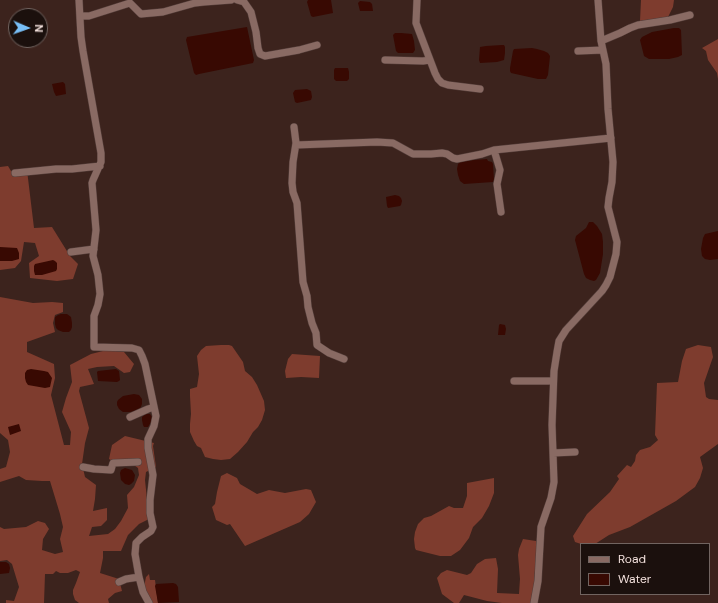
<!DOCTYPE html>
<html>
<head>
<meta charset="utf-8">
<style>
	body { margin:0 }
	#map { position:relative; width:718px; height:603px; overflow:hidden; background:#3c231d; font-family:"DM Sans",sans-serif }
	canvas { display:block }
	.legend { position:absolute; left:580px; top:543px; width:130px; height:52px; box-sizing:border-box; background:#1b100d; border:1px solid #716460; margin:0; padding:5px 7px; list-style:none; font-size:12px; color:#f3e1dd }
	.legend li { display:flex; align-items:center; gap:8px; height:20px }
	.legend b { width:20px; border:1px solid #716460 }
	.north { position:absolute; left:8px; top:8px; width:40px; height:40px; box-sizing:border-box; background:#1b100d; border:1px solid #716460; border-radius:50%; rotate:92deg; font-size:11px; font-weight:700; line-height:16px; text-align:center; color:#f3e1dd }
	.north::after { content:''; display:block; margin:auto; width:14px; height:18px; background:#78bff7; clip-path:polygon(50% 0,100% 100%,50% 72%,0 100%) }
</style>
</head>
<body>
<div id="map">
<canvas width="718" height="603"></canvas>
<ul class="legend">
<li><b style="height:5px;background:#896a63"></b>Road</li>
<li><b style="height:11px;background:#380902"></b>Water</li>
</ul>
<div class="north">N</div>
</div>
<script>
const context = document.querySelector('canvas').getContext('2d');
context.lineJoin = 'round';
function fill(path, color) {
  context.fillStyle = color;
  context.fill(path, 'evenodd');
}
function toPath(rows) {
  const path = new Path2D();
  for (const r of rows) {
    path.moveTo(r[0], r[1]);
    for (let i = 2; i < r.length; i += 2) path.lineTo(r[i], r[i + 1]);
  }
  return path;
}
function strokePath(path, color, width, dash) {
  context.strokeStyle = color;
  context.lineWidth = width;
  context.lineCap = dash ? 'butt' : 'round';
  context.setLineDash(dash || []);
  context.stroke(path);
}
fill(toPath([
	[641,0,674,0,673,7,668,17,640,21],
	[718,39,718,79,717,73,708,60,706,51,702,48],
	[8,166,11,171,27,170,34,228,52,227,70,256,78,264,73,279,57,281,30,278,29,263,39,256,35,243,24,242,21,261,15,268,0,270,0,167],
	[0,297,33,303,52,302,63,303,63,312,55,315,53,323,55,332,27,342,27,352,54,364,55,378,51,395,64,445,70,445,71,432,62,412,66,398,72,382,70,365,91,354,107,350,124,352,134,364,130,372,124,373,114,366,97,367,88,369,94,384,80,387,79,391,89,428,85,443,82,464,85,477,96,485,95,499,93,511,107,508,107,520,101,526,92,527,89,536,108,534,115,529,121,521,128,508,127,495,134,487,139,475,138,468,131,463,114,462,109,459,112,445,125,436,154,443,153,446,156,467,146,472,145,480,149,519,139,524,128,535,121,551,103,551,103,558,100,573,119,579,122,591,115,593,108,599,109,603,79,603,75,600,73,594,73,590,76,583,80,572,76,570,68,573,60,573,56,571,53,574,45,574,44,603,6,603,6,600,14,601,19,587,12,564,7,560,0,561,0,527,4,529,26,527,38,521,45,523,49,529,43,539,42,550,55,554,63,552,60,539,63,527,60,514,50,481,42,481,26,480,19,476,0,482,0,469,6,467,10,452,8,440,0,433],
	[221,345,229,345,232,346,243,362,245,371,252,377,257,385,264,401,265,410,262,420,258,427,253,432,247,442,238,452,230,459,221,460,213,459,205,457,201,448,197,446,194,441,190,432,190,424,191,414,190,396,190,389,197,387,199,374,197,356,201,350,206,346],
	[698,345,711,347,713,357,704,383,706,397,709,399,718,400,718,444,700,457,703,468,700,478,695,487,676,501,630,527,609,535,595,544,581,544,575,542,573,536,587,514,610,492,619,479,617,476,627,465,631,467,635,461,636,455,640,450,650,447,658,440,655,435,657,383,678,382,682,361,686,349],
	[292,354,320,356,319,378,301,377,286,378,285,371,288,359],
	[227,473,237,478,240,484,257,494,269,490,285,493,306,489,311,490,316,502,309,514,300,522,245,546,230,524,227,525,216,520,212,507,215,504,217,492,221,476],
	[494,478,494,493,489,506,482,518,473,527,469,538,460,550,451,556,440,556,416,550,415,548,414,539,415,532,418,524,424,518,431,516,449,506,454,508,463,508,467,496,467,483],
	[523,539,536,541,537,546,533,596,531,603,502,603,487,601,464,595,459,603,454,603,442,594,437,578,441,573,447,570,467,575,471,573,477,564,485,559,496,558,498,569,497,593,519,594,520,579,518,555,519,549],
	[149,574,150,580,155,580,158,603,149,603,144,587,146,577]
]), '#7e3c2e');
fill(toPath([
	[308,0,331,0,333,13,313,17,311,16,307,2],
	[360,1,370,2,372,4,373,11,360,11,358,3],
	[247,27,254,60,253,63,199,74,196,75,194,73,186,40,187,37],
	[674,28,679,28,681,30,682,55,678,57,669,59,649,59,644,56,640,40,642,37,652,32],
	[395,33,401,33,412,34,414,41,415,50,413,53,398,53,396,51,393,35],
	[502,45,504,45,505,47,505,53,504,60,497,62,480,63,479,60,480,47,486,46],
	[532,48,537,49,544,51,548,53,550,56,548,75,546,79,538,79,511,73,510,71,510,68,513,51,514,49],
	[335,68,348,68,349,72,349,79,347,81,336,81,334,79,334,70],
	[63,82,65,84,66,94,56,96,54,92,52,84],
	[307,89,311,91,312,97,311,100,297,103,295,102,293,93,295,90],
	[487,159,488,161,492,162,493,164,494,180,493,182,464,184,460,181,458,175,457,169,458,164,460,162,463,161],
	[395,195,399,196,401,198,402,201,401,205,400,206,388,208,387,206,386,197],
	[589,222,593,222,597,226,602,234,603,242,603,254,600,273,596,280,594,281,590,280,586,278,584,274,575,240,576,236,586,228],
	[718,231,718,259,710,260,705,259,702,256,701,249,703,238,705,234],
	[0,247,17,248,19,253,19,259,12,261,0,261],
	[53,260,55,261,57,263,57,269,56,271,42,275,35,275,34,271,34,266,35,264],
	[61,314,67,314,71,317,72,323,72,327,71,330,69,332,63,332,58,330,56,328,55,324,55,317,58,315],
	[500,324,505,325,506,329,505,335,498,335,499,325],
	[31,369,44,371,48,372,52,378,50,387,45,388,28,385,26,382,25,378,25,373,27,370],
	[116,369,119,371,120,380,119,381,117,382,98,381,97,372,98,371],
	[134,394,139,395,142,399,142,404,140,409,136,411,130,412,123,412,119,409,117,405,117,402,118,400,123,396],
	[146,414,150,414,152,417,151,422,148,427,144,427,143,425,142,420,142,417],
	[19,424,21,431,10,435,8,427],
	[125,468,132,470,135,475,134,481,131,484,129,485,125,484,121,480,120,473,121,470],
	[0,562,6,562,9,564,10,568,9,573,0,574],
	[173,583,176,584,178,587,179,602,158,603,155,586,156,584]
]), '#380902');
const minor = toPath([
	[79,0,81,37,83,51,101,153,101,162,93,180,92,183,96,230,93,256,98,275,100,294,98,305,94,316,94,347,132,348,139,350,142,356,145,364,156,416,154,426,148,439,148,448,153,475,150,500,150,513,153,527,151,531,142,537,136,543,135,554,139,577,143,592,149,603],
	[237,0,244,2,251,12,256,32,258,48,260,54,265,56,299,50,317,45],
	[417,0,416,23,435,73,438,79,442,83,448,85,480,89],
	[80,16,89,16,130,3,141,14,163,12,195,3,204,2,231,0],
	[601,41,620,33,630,28,638,25,670,20,690,15],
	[578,51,603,50],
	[385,60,423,61,430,60],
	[294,127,296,143,293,162,292,183,293,192,297,203,303,282,307,296,308,307,312,323,316,333,317,345,329,353,344,359],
	[296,145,377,142,393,143,413,154,431,154,442,153,447,154,453,158,457,159,482,154,494,150,611,138],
	[494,150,500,170,497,184,501,212],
	[15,173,56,169,72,169,100,166],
	[71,252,94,249],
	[514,381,553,381],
	[130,417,148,409,154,407],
	[553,453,575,452],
	[83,467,94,469,111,470,113,463,138,462],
	[119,582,126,579,139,577],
	[534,603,538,581,541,527,551,498,554,482,552,425,554,371,557,352,559,341,566,330,602,291,606,285,610,277,616,254,617,242,608,207,609,198,612,182,613,162,608,109,606,64,601,41,598,0]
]);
strokePath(minor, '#543e3a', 8);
strokePath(minor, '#896a63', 7);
</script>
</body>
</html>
